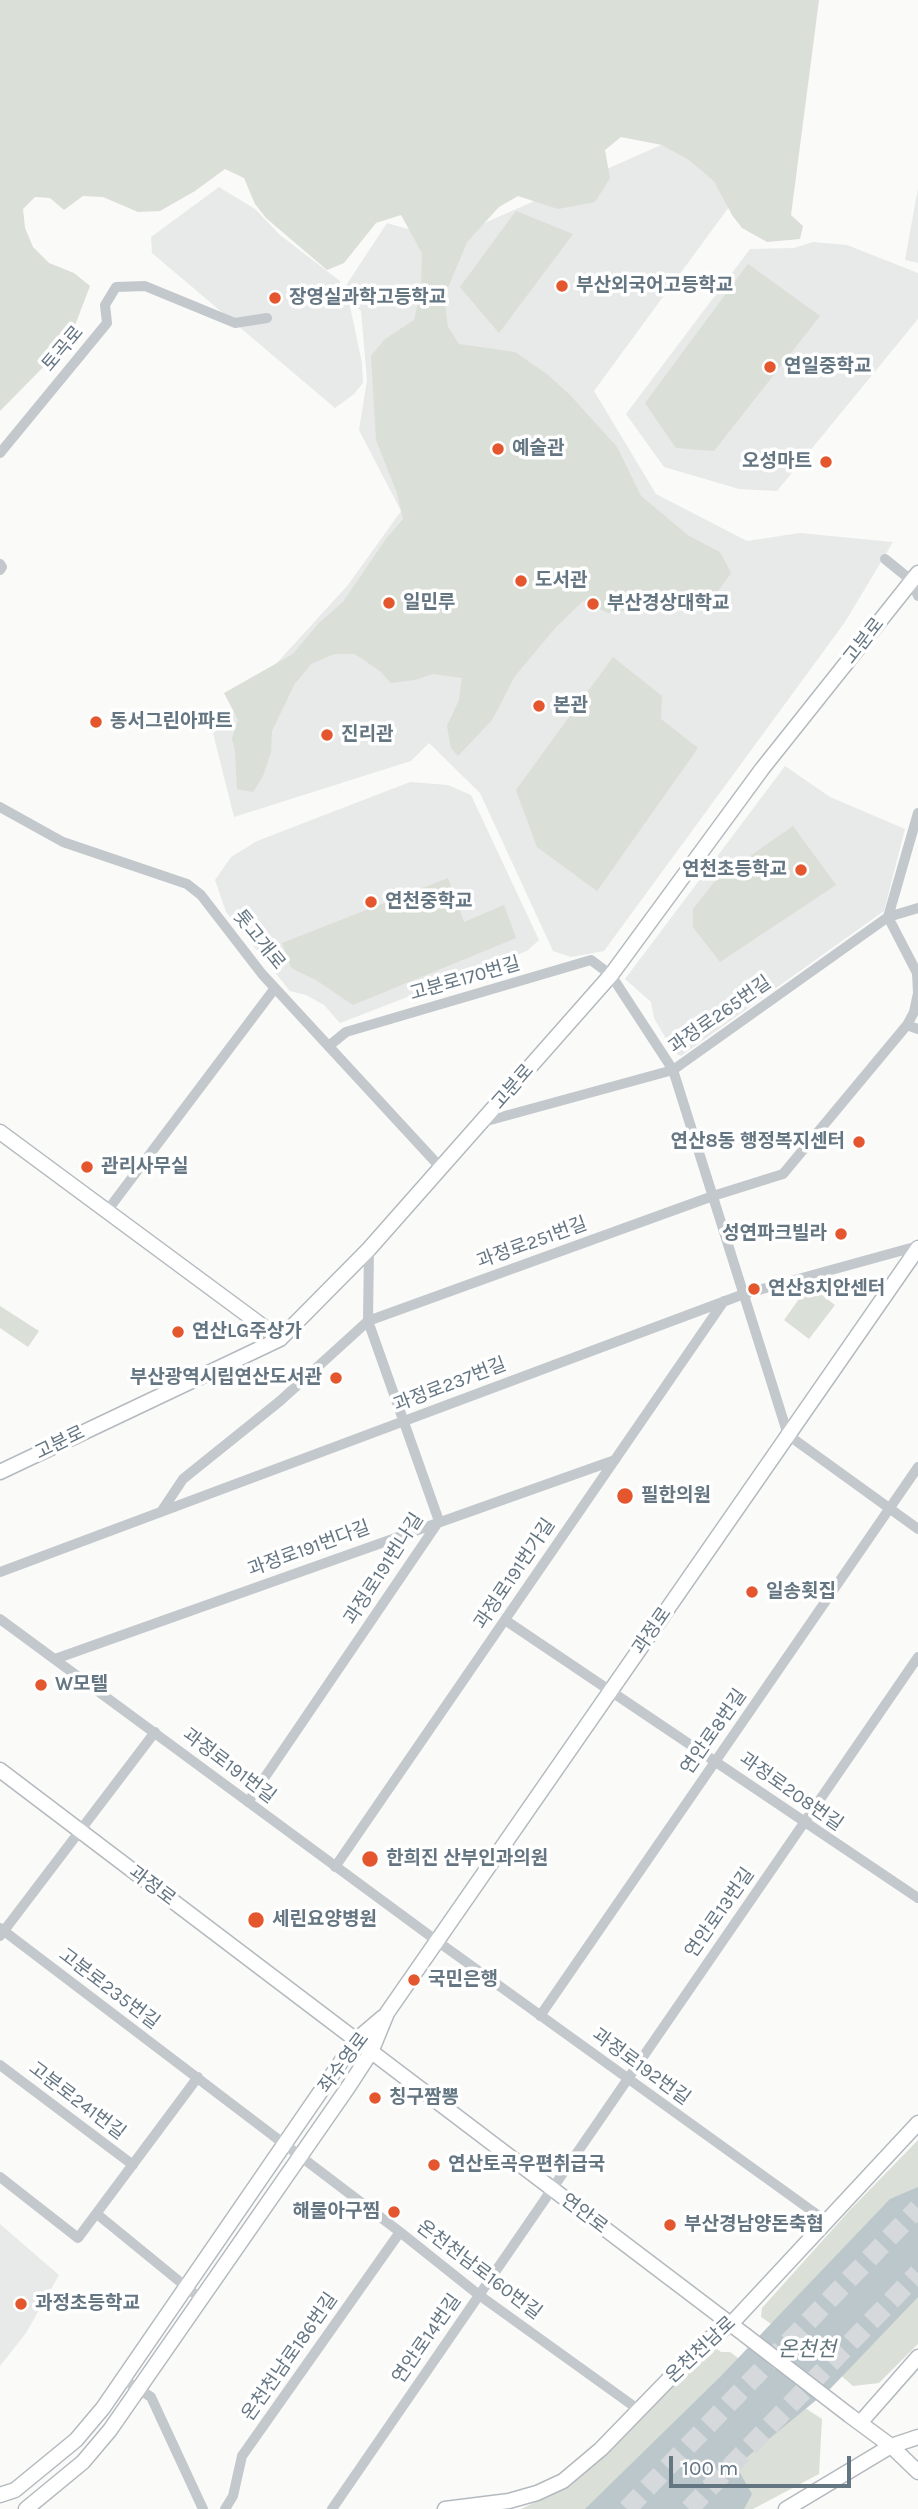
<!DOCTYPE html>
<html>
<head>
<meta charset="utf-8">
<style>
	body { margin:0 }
	#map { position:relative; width:918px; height:2509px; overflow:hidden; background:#fafaf8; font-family:Karla,sans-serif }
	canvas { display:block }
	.scale { position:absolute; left:669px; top:2456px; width:182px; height:32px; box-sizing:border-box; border:4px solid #657683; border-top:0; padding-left:9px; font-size:21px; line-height:24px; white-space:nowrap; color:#657683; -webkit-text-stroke:5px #fff; paint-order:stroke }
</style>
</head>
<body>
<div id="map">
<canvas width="918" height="2509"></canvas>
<div class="scale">100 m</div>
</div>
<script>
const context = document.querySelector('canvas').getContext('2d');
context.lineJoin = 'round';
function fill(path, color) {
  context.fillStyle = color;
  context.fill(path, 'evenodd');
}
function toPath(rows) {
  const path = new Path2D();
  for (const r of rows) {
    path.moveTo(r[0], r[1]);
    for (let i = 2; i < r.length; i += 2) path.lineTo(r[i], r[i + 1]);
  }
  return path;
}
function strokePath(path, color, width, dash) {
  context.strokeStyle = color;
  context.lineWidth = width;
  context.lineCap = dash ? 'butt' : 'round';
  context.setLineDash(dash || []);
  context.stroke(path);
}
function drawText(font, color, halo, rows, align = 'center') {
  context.font = font + ' Karla,"Noto Sans KR",sans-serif';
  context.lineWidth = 7;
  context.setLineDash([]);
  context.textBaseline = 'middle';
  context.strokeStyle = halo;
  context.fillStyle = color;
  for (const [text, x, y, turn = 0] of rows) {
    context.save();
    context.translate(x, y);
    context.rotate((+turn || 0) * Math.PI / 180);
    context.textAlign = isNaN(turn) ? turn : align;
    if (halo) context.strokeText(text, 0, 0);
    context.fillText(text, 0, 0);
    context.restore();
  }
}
fill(toPath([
	[668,142,740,192,594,391,656,494,747,541,800,533,893,542,845,622,604,951,571,957,553,951,480,793,429,743,411,761,234,817,213,733,348,585,401,511,359,430,367,380,361,311,345,297,350,306,362,363,363,383,354,394,335,408,152,253,151,237,219,187,255,209,280,235,340,281,341,293,387,223,446,240],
	[918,188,918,263,905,260],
	[813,242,847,245,918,273,918,319,777,491,739,489,664,467,626,414,750,249,794,248],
	[785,766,830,797,905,829,884,911,681,1056,674,1053,654,1018,651,1002,625,979],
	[410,782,448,785,471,795,539,940,527,951,340,1023,324,1005,306,995,290,991,226,912,215,880,231,857,257,841],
	[0,2224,59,2275,26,2333,0,2366]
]), '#e8e9e9');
fill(toPath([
	[0,0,819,0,791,215,803,226,800,239,767,242,742,228,732,215,714,181,689,160,662,145,621,137,605,150,610,178,595,202,558,209,518,196,499,207,467,242,444,297,448,327,459,344,515,352,548,375,570,395,617,447,641,496,689,536,720,552,731,573,714,597,608,613,583,601,556,627,515,676,492,720,458,756,451,748,447,726,459,700,462,678,433,674,415,680,391,683,380,671,355,654,334,654,311,664,294,685,272,731,271,752,263,776,253,792,237,789,235,750,232,739,238,720,224,693,293,654,319,623,343,602,386,539,403,519,397,493,376,440,371,356,385,339,414,320,421,290,422,253,401,215,376,223,344,263,327,270,266,218,255,204,244,178,225,169,195,191,160,211,138,212,103,197,83,196,64,210,50,198,35,197,23,209,25,228,33,247,49,263,74,273,90,286,69,341,0,411],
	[516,211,573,234,499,333,460,287],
	[748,264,820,316,714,451,676,448,645,403],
	[613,657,662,696,661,719,698,748,597,891,537,847,516,790],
	[793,826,836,885,720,962,693,927,693,909,716,880],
	[448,878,464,922,504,905,516,938,353,1005,316,980,291,968,282,943],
	[809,1285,835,1305,809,1339,784,1320],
	[0,1306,39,1331,28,1347,0,1328],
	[918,2140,918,2237,777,2328,761,2317,762,2308,849,2211],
	[918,2289,918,2344,879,2383,853,2386,838,2373],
	[710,2344,721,2352,730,2352,745,2363,603,2509,521,2509,568,2486],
	[799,2404,822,2419,819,2474,753,2509,715,2509,727,2464]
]), '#dadfd7');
fill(toPath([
	[918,2187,918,2297,831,2388,736,2466,752,2494,744,2509,585,2509,721,2376,890,2199]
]), '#bbc7cb');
strokePath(toPath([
	[627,2509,918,2208],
	[689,2509,918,2273]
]), '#d5d9db', 19, [19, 10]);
const secondary = toPath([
	[0,1132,280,1339],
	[0,1472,280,1339,369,1249,611,975,762,769,918,573],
	[0,1770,745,2335],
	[849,2415,891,2446,918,2472],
	[860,2423,918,2357],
	[0,2495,15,2490,76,2440,103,2408,356,2040,383,2017],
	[26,2509,83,2462,110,2430,349,2086,371,2052,387,2013,918,1248],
	[445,2509,509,2501,537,2493,563,2481,601,2449,706,2341,731,2324,918,2123],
	[786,2509,891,2446,918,2437]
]);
strokePath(secondary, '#b3babf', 17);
strokePath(toPath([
	[0,453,107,323,105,305,116,287,145,286,235,323,267,318],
	[885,559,912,581,918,596],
	[0,564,2,567,0,570],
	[0,807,63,842,187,884,201,895,262,974,441,1168],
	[907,1025,914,1012,918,993,917,973,888,917,918,813],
	[330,1045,346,1032,591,960,611,975,673,1070,788,1435,918,1529],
	[483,1122,673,1070,888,917,918,908],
	[107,1211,275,988],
	[161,1512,183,1479,280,1401,368,1321,713,1196,783,1174,907,1025,918,1029],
	[0,1572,744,1294,918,1246],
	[0,1619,437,1941,826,2221],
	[505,1620,918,1898],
	[55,1659,615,1460],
	[248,1802,439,1521,368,1321,369,1249],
	[335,1867,724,1301],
	[0,1928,400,2232,479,2295,639,2410],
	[0,1936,155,1732],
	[540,2016,918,1467],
	[0,2065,133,2165],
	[0,2177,78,2238,198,2077],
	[97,2214,201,2299],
	[123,2379,151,2397,203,2509],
	[225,2509,233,2496,242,2456,400,2232],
	[332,2509,918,1657]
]), '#c3c8cc', 10);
strokePath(secondary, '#fff', 14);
const secondaryBridge = toPath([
	[745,2335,849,2415]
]);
strokePath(secondaryBridge, '#b3babf', 17, []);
strokePath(secondaryBridge, '#fff', 14);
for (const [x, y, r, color] of [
	[562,286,7,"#e4572e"],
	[275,298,7,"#e4572e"],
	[770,367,7,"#e4572e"],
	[498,449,7,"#e4572e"],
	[826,462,7,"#e4572e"],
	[521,581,7,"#e4572e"],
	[389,603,7,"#e4572e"],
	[593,604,7,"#e4572e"],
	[539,706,7,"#e4572e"],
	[96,722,7,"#e4572e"],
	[327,735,7,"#e4572e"],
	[801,870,7,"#e4572e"],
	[371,902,7,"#e4572e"],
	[859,1142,7,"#e4572e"],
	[87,1167,7,"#e4572e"],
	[841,1234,7,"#e4572e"],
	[754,1289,7,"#e4572e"],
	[178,1332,7,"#e4572e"],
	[336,1378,7,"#e4572e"],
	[625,1496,9,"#e4572e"],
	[752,1592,7,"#e4572e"],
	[41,1685,7,"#e4572e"],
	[370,1859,9,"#e4572e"],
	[256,1920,9,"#e4572e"],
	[414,1980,7,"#e4572e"],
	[375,2098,7,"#e4572e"],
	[434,2165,7,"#e4572e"],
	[394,2212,7,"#e4572e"],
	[670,2225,7,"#e4572e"],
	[21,2304,7,"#e4572e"]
]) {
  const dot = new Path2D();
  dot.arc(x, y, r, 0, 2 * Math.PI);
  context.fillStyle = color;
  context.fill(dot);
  strokePath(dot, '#fff', 2.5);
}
drawText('bold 19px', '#657683', '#fff', [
	["부산외국어고등학교",576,286],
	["장영실과학고등학교",289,298],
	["연일중학교",784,367],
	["예술관",512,449],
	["오성마트",812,462,"right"],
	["도서관",535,581],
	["일민루",403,603],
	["부산경상대학교",607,604],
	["본관",553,706],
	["동서그린아파트",110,722],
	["진리관",341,735],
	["연천초등학교",787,870,"right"],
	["연천중학교",385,902],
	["연산8동 행정복지센터",845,1142,"right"],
	["관리사무실",101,1167],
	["성연파크빌라",827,1234,"right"],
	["연산8치안센터",768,1289],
	["연산LG주상가",192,1332],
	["부산광역시립연산도서관",322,1378,"right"],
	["필한의원",641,1496],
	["일송횟집",766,1592],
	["W모텔",55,1685],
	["한희진 산부인과의원",386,1859],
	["세린요양병원",272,1920],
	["국민은행",428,1980],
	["칭구짬뽕",389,2098],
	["연산토곡우편취급국",448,2165],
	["해물아구찜",380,2212,"right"],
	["부산경남양돈축협",684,2225],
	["과정초등학교",35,2304]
], 'left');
drawText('19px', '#657683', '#fff', [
	["토곡로",63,349,-50],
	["고분로",864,641,-52],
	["톳고개로",259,940,51],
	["고분로170번길",465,979,-16],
	["과정로265번길",720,1015,-35],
	["고분로",513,1087,-49],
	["과정로251번길",532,1243,-20],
	["과정로237번길",450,1385,-21],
	["고분로",60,1443,-26],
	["과정로191번다길",309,1549,-20],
	["과정로191번나길",384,1569,-57],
	["과정로191번가길",515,1574,-56],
	["과정로",652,1631,-55],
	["연안로8번길",714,1732,-55],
	["과정로191번길",229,1766,37],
	["과정로208번길",791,1792,35],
	["과정로",152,1886,37],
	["연안로13번길",720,1913,-55],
	["고분로235번길",109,1989,37],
	["좌수영로",344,2063,-53],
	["과정로192번길",641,2067,36],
	["고분로241번길",77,2101,37],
	["연안로",584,2214,37],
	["온천천남로160번길",479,2270,37],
	["연안로14번길",427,2339,-55],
	["온천천남로",701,2350,-43],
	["온천천남로186번길",290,2357,-55]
]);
drawText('italic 21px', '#60757c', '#fff', [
	["온천천",807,2350]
]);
</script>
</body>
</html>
